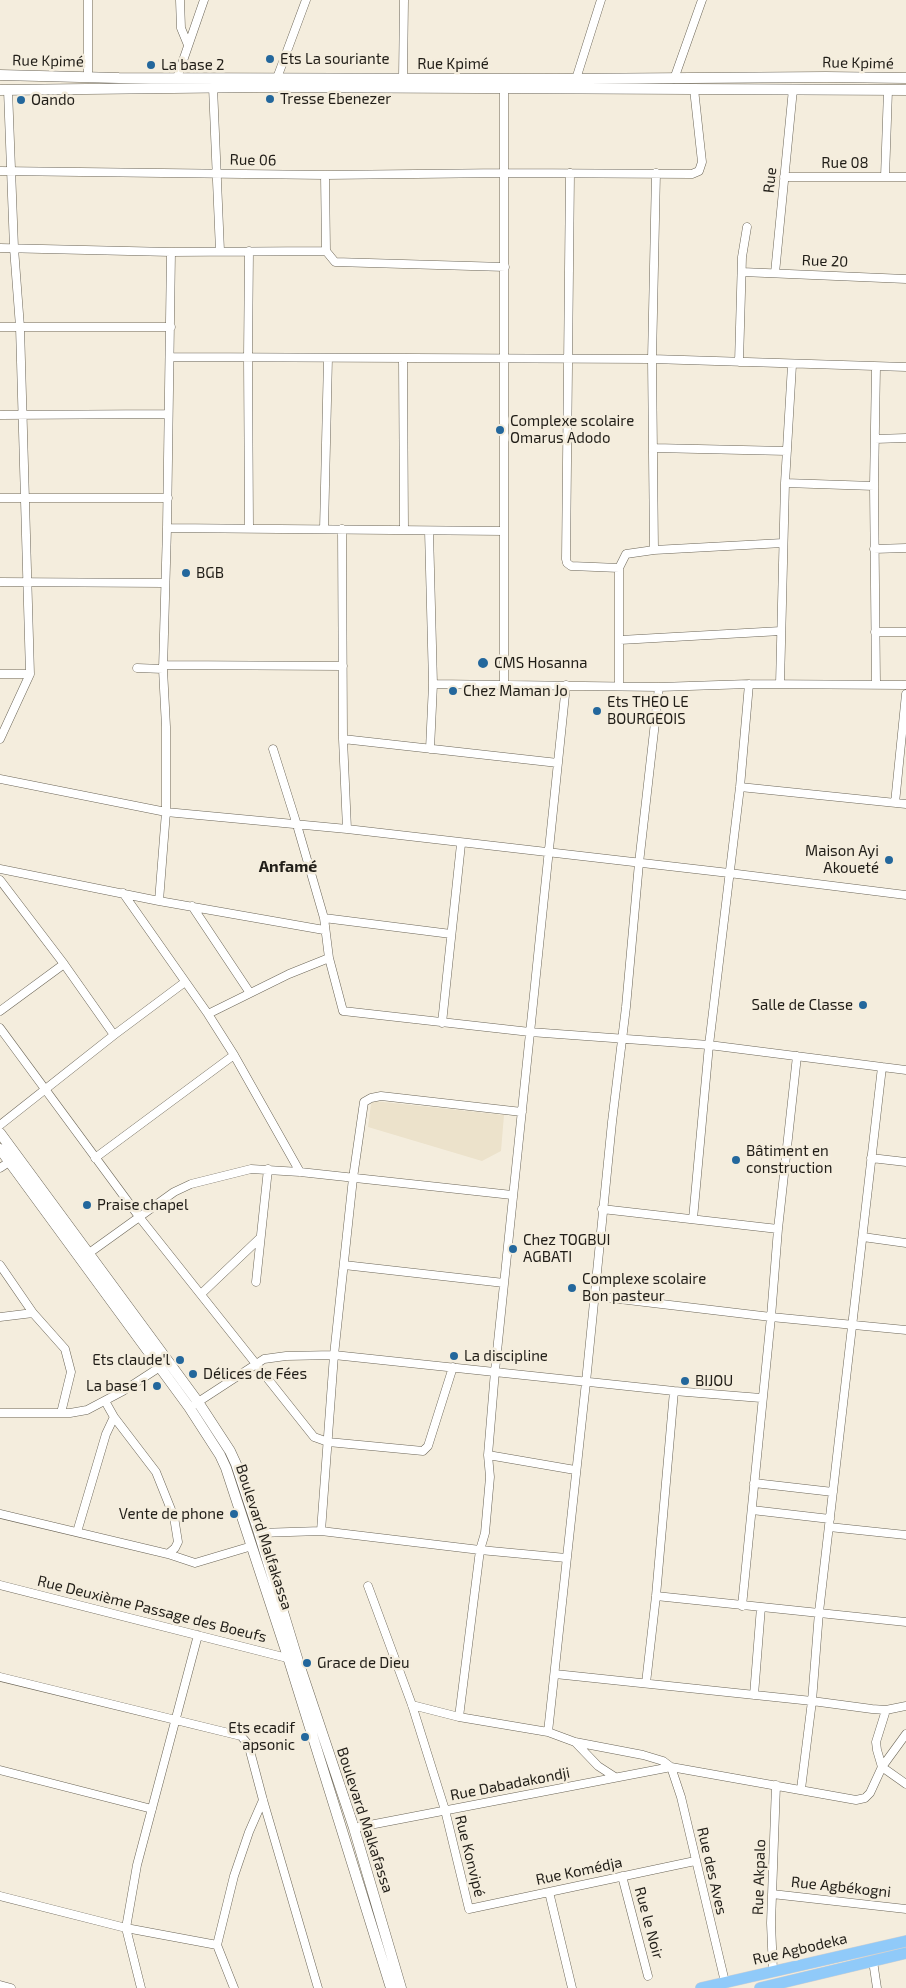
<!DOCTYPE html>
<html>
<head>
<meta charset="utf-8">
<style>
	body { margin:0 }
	canvas { display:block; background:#f4eddd }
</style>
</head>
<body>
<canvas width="906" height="1988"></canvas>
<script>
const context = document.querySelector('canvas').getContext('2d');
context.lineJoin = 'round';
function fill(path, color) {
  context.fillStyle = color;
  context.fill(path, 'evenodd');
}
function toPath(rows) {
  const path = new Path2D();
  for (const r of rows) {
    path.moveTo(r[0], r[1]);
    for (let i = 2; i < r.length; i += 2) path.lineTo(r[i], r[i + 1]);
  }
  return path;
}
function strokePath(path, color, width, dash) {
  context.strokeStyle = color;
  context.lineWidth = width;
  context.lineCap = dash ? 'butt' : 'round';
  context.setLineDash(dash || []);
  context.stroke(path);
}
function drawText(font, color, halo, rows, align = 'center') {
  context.font = font + ' "Exo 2",sans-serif';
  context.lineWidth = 5;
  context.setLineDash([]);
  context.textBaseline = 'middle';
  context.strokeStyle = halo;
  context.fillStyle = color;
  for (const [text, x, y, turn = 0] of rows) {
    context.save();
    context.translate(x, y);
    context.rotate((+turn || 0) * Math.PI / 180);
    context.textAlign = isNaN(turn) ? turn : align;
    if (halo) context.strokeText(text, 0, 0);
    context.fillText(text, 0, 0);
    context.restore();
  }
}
fill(toPath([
	[374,1101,504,1115,501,1151,482,1161,368,1127,371,1104]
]), '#ece2cb');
const street = toPath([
	[180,0,181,28,188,45],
	[88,77,88,0],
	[177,78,204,0],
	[277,78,306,0],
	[403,78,404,0],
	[576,79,601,0],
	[674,79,702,0],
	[213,87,220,251],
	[0,171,325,175,506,173,692,174,699,171,702,162,694,89],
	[570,173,566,559,567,563,571,566,619,568],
	[325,175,326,251,335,262,505,267],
	[784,177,906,177],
	[885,177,888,90],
	[0,248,171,252,326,251],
	[742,272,906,279],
	[775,273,793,89],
	[0,327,171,327],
	[170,357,652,359,906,367],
	[403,359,404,530],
	[739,362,742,257,747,227],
	[0,415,168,414],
	[875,439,906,438],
	[654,448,787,451],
	[785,483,874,486],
	[0,498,168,498],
	[167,528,504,531],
	[249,528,248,357,249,251],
	[324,529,328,358],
	[342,529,343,739,347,829],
	[429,531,433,684,430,749],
	[874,549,906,548],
	[654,550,652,359,656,173],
	[0,582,164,583],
	[875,632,906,632],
	[620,640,781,631],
	[163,665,343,666],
	[137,668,163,669],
	[0,674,30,674],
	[504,683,504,88],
	[433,684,659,687,749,684,906,685],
	[780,684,785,483,792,365],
	[876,684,874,486,876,367],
	[619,686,619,568,626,554,654,550,783,543],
	[0,739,30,674,20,327,14,248,8,90],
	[343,739,558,763],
	[273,749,297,825,324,918,329,958,343,1011,530,1032,709,1045,906,1070],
	[0,779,166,812,347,829,729,873,906,895],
	[740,787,906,804],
	[895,803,906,694],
	[0,869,159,901,324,930],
	[0,880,64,964,114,1035],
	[123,893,208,1014,234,1055,300,1172],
	[159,901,166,812,166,727,163,669,167,528,171,252],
	[192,906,250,993],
	[324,918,451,934],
	[0,1011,64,964],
	[208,1014,289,974,329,958],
	[442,1023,461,844],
	[0,1028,140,1218,314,1437,328,1442,423,1451,428,1446,453,1367],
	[0,1125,114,1035,185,982],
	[95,1158,234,1055],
	[871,1158,906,1162],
	[0,1168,9,1162],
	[602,1209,778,1229],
	[693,1219,709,1045,740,787,749,684],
	[863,1237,906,1243],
	[85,1256,174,1192,191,1184,251,1169,300,1172,512,1195],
	[0,1265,33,1313,65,1349,71,1372,61,1413],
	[344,1265,504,1283],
	[256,1282,268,1169],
	[201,1294,260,1238],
	[594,1296,771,1317,906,1330],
	[0,1317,33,1313],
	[195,1404,264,1359,286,1356,334,1355,674,1391,761,1398],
	[0,1413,70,1413,87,1410,123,1391,160,1367],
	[488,1455,575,1470],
	[754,1483,833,1492],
	[752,1510,830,1519],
	[0,1514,168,1554,175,1548,178,1542,174,1517,156,1472,114,1417,105,1401],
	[829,1527,906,1535],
	[321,1531,334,1355,353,1178,364,1102,371,1098,381,1096,522,1112],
	[77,1532,106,1434,114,1417],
	[259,1533,321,1531,480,1550,566,1558],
	[168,1554,195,1563,252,1546],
	[0,1585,291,1659],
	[368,1586,412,1705,445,1810,469,1909,695,1861],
	[656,1596,906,1622],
	[742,1606,771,1317,778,1229,797,1056],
	[555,1674,812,1701,872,1709,886,1710,906,1706],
	[0,1677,241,1736,247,1743,250,1751,263,1800,318,1988],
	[646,1683,656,1596,674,1391],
	[754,1695,761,1607],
	[412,1705,459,1717,548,1732,575,1742,643,1755,663,1761,671,1767,856,1800,865,1798,870,1793,882,1767,906,1734],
	[886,1710,876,1742,877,1750,882,1767,906,1784],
	[459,1717,480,1550,485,1533,490,1477,488,1455,495,1371,566,685],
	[548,1732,586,1382,612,1122,626,1007,639,863,659,687],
	[575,1742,598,1766,615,1777],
	[671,1767,681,1797,725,1982],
	[0,1770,152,1809],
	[801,1789,812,1701,819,1612,882,1067],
	[354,1828,671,1767],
	[622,1876,648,1976],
	[549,1892,572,1988],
	[772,1894,906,1909],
	[0,1896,126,1928,217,1945,234,1876,249,1832,263,1800],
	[217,1945,234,1988],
	[873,1961,877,1988],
	[773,1971,771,1923,776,1785],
	[0,1985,11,1988],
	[141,1988,126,1928,137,1865,198,1635]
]);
const secondary = toPath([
	[0,75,119,78,556,79,826,77,906,78],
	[0,90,259,87,906,90],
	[0,1133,198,1402,230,1451,236,1464,259,1533,298,1661,354,1828,401,1988],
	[0,1149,189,1407,220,1455,226,1468,288,1657,391,1988]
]);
const primary = toPath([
	[701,1988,906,1941],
	[760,1988,906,1953]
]);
strokePath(street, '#6c6658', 9);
strokePath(secondary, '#6c6658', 11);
strokePath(primary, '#d3d2d1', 12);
strokePath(street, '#fff', 8);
strokePath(secondary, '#fff', 10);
strokePath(primary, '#90caf9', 11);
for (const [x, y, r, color] of [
	[270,59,5,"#23679c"],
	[151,65,5,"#23679c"],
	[270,99,5,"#23679c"],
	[21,100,5,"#23679c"],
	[500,430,5,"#23679c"],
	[186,573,5,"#23679c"],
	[483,663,6,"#23679c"],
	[453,691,5,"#23679c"],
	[597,711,5,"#23679c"],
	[889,860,5,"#23679c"],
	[863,1005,5,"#23679c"],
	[736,1160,5,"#23679c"],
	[87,1205,5,"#23679c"],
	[513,1249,5,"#23679c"],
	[572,1288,5,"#23679c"],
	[454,1356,5,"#23679c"],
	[180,1360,5,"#23679c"],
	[193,1374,5,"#23679c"],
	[685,1381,5,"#23679c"],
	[157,1386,5,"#23679c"],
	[234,1514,5,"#23679c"],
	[307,1663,5,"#23679c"],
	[305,1737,5,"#23679c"]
]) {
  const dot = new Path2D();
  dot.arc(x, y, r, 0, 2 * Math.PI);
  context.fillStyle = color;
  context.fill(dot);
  strokePath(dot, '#f4eddd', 2);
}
drawText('15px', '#211e18', '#f4eddd', [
	["Ets La souriante",280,59],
	["La base 2",161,65],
	["Tresse Ebenezer",280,99],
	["Oando",31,100],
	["Complexe scolaire",510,421],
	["Omarus Adodo",510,438],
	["BGB",196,573],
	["CMS Hosanna",494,663],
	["Chez Maman Jo",463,691],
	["Ets THEO LE",607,702],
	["BOURGEOIS",607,719],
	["Maison Ayi",879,851,"right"],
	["Akoueté",879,868,"right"],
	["Salle de Classe",853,1005,"right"],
	["Bâtiment en",746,1151],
	["construction",746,1168],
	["Praise chapel",97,1205],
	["Chez TOGBUI",523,1240],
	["AGBATI",523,1257],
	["Complexe scolaire",582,1279],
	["Bon pasteur",582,1296],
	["La discipline",464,1356],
	["Ets claude'l",170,1360,"right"],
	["Délices de Fées",203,1374],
	["BIJOU",695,1381],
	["La base 1",147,1386,"right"],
	["Vente de phone",224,1514,"right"],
	["Grace de Dieu",317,1663],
	["Ets ecadif",295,1728,"right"],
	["apsonic",295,1745,"right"]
], 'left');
drawText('15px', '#211e18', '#f4eddd', [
	["Rue Kpimé",48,61,1],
	["Rue Kpimé",858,63,1],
	["Rue Kpimé",453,64],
	["Rue 06",253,160,1],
	["Rue 08",845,163],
	["Rue",770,180,-84],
	["Rue 20",825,261,2],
	["Boulevard Malfakassa",264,1537,72],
	["Rue Deuxième Passage des Boeufs",152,1609,14],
	["Rue Dabadakondji",510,1784,-11],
	["Boulevard Malkafassa",365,1820,72],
	["Rue Konvipé",470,1856,76],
	["Rue Komédja",579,1871,-12],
	["Rue des Aves",712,1871,77],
	["Rue Akpalo",759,1877,-88],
	["Rue Agbékogni",841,1887,6],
	["Rue le Noir",649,1923,75],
	["Rue Agbodeka",800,1949,-13]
]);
drawText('bold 16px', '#211e18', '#f4eddd', [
	["Anfamé",288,867]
]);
</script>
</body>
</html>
